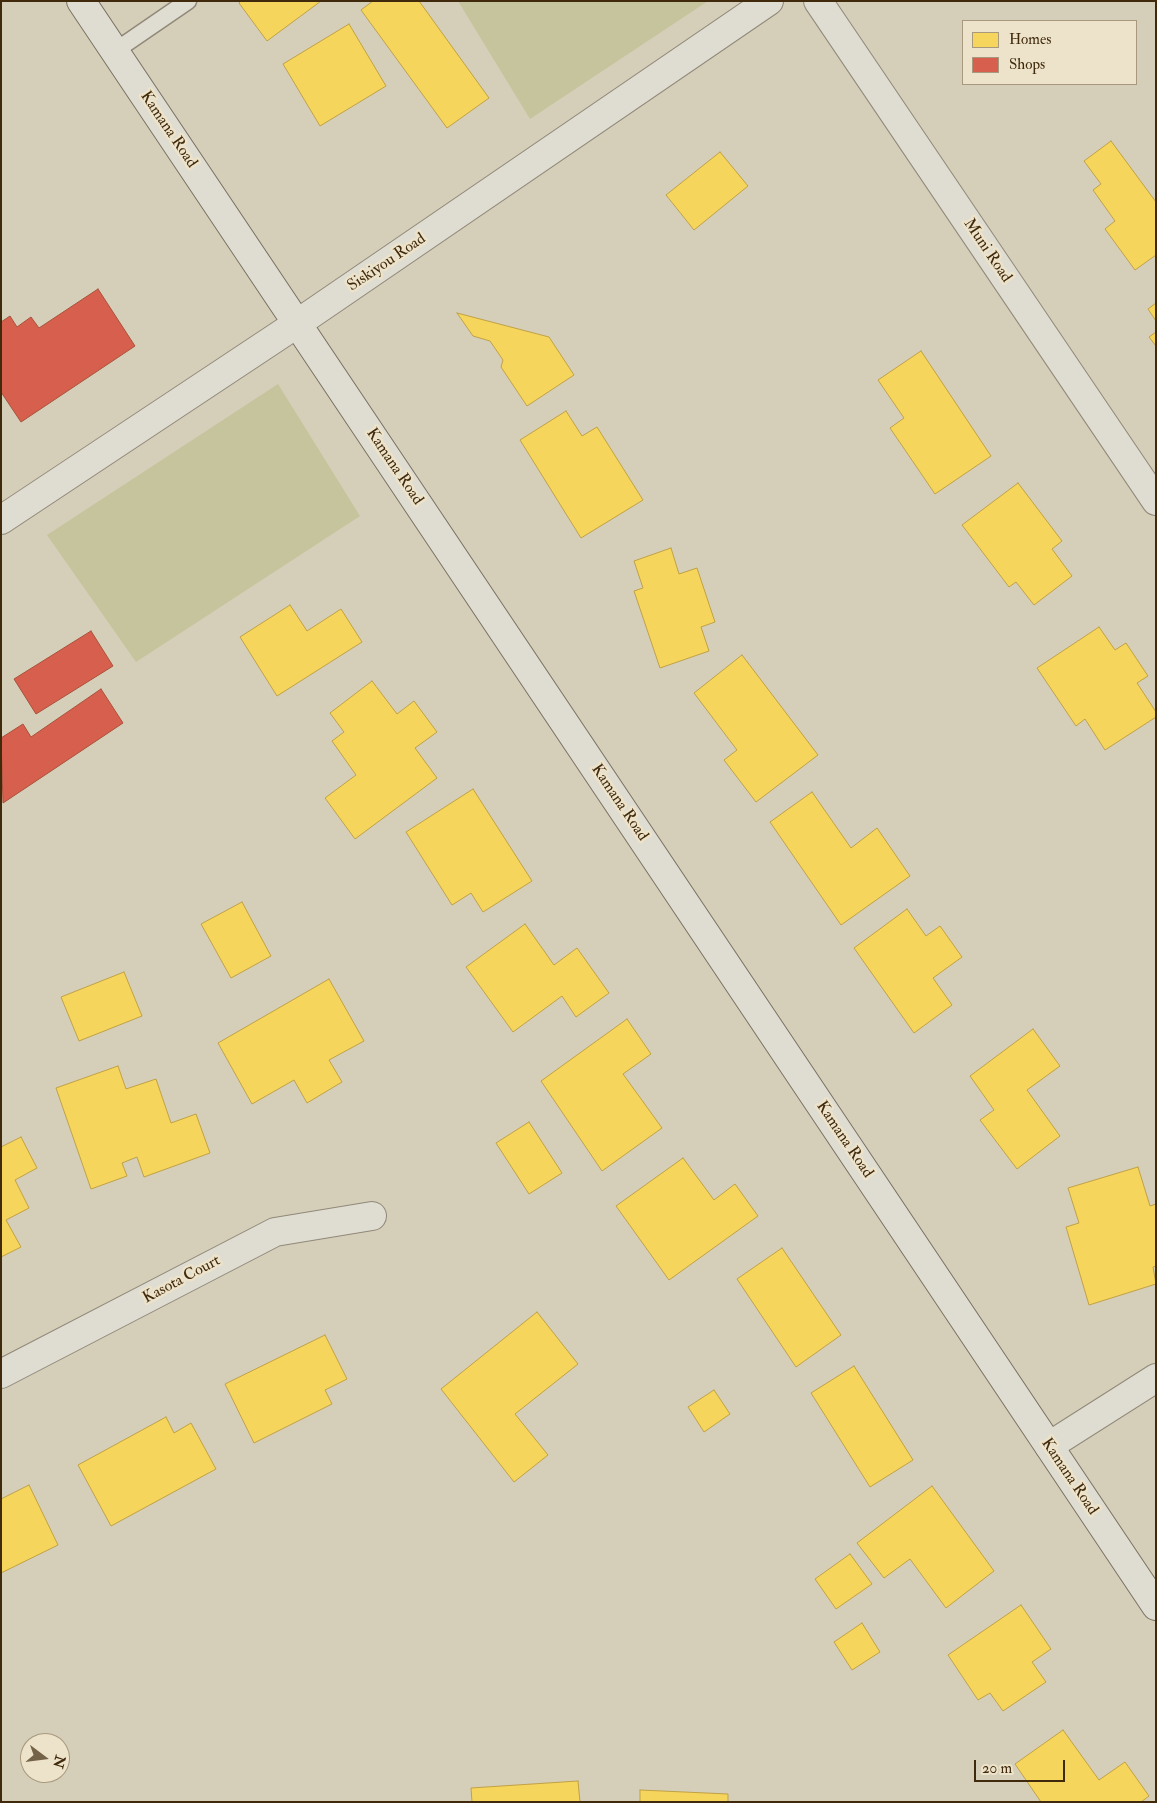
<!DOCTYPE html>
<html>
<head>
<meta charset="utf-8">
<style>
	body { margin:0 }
	#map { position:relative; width:1157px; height:1803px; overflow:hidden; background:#d5ceb9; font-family:"IM FELL Double Pica",serif }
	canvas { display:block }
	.frame { position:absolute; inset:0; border:2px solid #41290b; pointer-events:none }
	.legend { position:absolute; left:962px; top:20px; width:175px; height:65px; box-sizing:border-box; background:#ece3ca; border:1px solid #a8997e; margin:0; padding:6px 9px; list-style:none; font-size:15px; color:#41290b }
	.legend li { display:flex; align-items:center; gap:10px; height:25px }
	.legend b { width:25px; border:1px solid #a8997e }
	.north { position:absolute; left:20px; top:1733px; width:50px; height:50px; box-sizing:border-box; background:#ece3ca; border:1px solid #a8997e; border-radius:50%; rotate:105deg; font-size:14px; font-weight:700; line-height:20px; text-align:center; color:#41290b }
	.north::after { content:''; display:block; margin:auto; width:18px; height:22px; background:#756348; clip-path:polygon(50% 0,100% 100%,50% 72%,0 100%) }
	.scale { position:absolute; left:974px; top:1760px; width:91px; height:22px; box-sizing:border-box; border:2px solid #41290b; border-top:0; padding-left:6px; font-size:15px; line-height:18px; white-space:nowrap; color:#41290b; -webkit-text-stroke:4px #ece3ca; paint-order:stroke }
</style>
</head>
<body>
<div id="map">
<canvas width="1157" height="1803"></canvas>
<div class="frame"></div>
<ul class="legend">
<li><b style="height:14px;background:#f6d55c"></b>Homes</li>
<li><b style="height:14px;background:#d6604d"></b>Shops</li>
</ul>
<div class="north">N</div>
<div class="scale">20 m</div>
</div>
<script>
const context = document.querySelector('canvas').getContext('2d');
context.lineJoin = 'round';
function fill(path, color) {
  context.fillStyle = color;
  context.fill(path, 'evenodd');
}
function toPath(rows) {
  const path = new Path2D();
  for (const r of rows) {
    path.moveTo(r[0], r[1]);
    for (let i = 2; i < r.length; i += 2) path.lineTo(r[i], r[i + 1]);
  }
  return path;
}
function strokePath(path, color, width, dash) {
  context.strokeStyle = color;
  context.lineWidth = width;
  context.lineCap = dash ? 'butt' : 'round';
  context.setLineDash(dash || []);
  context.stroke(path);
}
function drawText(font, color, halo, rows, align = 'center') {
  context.font = font + ' "IM FELL Double Pica",serif';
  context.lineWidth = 5;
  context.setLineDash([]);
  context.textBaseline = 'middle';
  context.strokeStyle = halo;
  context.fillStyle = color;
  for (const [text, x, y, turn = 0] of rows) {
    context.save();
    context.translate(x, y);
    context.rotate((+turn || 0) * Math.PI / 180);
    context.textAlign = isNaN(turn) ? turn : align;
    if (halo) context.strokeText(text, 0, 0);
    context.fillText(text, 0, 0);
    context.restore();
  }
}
fill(toPath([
	[458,1,708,1,530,119],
	[278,384,360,516,136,662,47,535]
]), '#c6c49c');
const homes = toPath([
	[241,1,321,1,267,41,239,3,241,1],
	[373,1,419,1,489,98,447,128,361,10,373,1],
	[349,24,386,86,320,126,283,64,349,24],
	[1111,141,1156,202,1156,255,1135,270,1105,229,1115,221,1093,190,1101,184,1084,161,1111,141],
	[720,152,748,186,694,230,666,195,720,152],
	[1156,303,1156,321,1148,309,1156,303],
	[457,313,549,337,574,375,527,406,501,367,503,360,490,341,473,336,457,313],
	[1156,332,1156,346,1149,337,1156,332],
	[921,351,991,456,935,494,890,428,904,418,878,380,921,351],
	[566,411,582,436,597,427,643,500,581,538,520,440,566,411],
	[1018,483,1062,541,1052,549,1072,576,1034,605,1016,582,1009,587,962,525,1018,483],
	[671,548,679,574,697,568,715,622,701,627,709,651,660,668,634,591,643,588,634,561,671,548],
	[290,605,307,631,341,609,362,642,277,696,240,637,290,605],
	[1099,627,1115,650,1126,643,1148,676,1137,683,1156,712,1156,717,1105,750,1085,719,1076,726,1037,668,1099,627],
	[742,655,818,755,756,802,724,760,737,750,694,693,742,655],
	[372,681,397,714,414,701,437,732,415,748,437,778,355,839,325,798,356,775,332,741,344,732,330,713,372,681],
	[473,789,532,881,483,912,471,893,452,905,406,832,473,789],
	[812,792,851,848,877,828,910,876,841,925,770,822,812,792],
	[242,902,271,956,231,978,201,924,242,902],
	[907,909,926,936,940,926,962,957,933,978,952,1005,914,1033,854,948,907,909],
	[525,924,554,965,577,948,609,993,576,1017,562,996,513,1032,466,967,525,924],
	[124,972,142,1016,79,1041,61,997,124,972],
	[329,979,364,1041,329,1060,342,1082,307,1103,294,1080,252,1104,218,1043,329,979],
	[627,1019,651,1054,623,1074,662,1128,602,1171,541,1081,627,1019],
	[1033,1029,1060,1066,1027,1090,1060,1136,1017,1169,980,1120,994,1110,970,1076,1033,1029],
	[118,1066,126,1089,156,1079,171,1123,196,1114,210,1153,144,1177,137,1157,122,1163,127,1176,91,1189,56,1088,118,1066],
	[529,1122,562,1173,529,1194,496,1143,529,1122],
	[21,1137,37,1168,15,1180,29,1208,6,1220,21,1247,1,1257,1,1147,21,1137],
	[683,1158,714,1200,735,1184,758,1216,669,1280,616,1206,683,1158],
	[1138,1167,1150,1206,1156,1204,1156,1266,1153,1267,1156,1284,1089,1305,1066,1227,1079,1223,1068,1188,1138,1167],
	[782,1248,841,1335,796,1367,737,1279,782,1248],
	[537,1312,578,1364,515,1414,548,1455,514,1482,441,1389,537,1312],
	[325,1335,347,1379,325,1390,332,1404,254,1443,225,1384,325,1335],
	[854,1366,913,1460,870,1487,811,1393,854,1366],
	[714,1390,730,1414,704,1432,688,1407,714,1390],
	[166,1417,174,1433,191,1423,216,1469,111,1526,78,1465,166,1417],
	[29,1485,58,1545,1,1573,1,1499,29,1485],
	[932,1486,994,1571,946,1608,910,1559,884,1578,857,1543,932,1486],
	[850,1554,872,1584,836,1609,815,1579,850,1554],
	[1021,1605,1051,1649,1032,1662,1046,1682,1003,1711,990,1693,978,1700,948,1655,1021,1605],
	[862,1623,880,1652,852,1670,834,1642,862,1623],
	[1063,1730,1099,1780,1125,1762,1149,1796,1141,1802,1041,1802,1015,1764,1063,1730],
	[578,1781,580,1802,472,1802,471,1788,578,1781],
	[640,1790,728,1794,728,1802,640,1802,640,1790]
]);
fill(homes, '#f6d55c');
strokePath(homes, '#c0a144', 1);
const shops = toPath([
	[98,289,135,346,21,422,1,392,1,322,10,316,17,327,31,317,39,328,98,289],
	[91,631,113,666,36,714,14,679,91,631],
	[101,689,123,723,3,803,1,738,23,724,31,737,101,689]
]);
fill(shops, '#d6604d');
strokePath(shops, '#a95039', 1);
const lane = toPath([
	[115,51,188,1]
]);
const street = toPath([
	[818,1,1156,501],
	[1,520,298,323,769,1],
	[1,1374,275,1232,372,1216],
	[1049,1446,1156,1378]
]);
const secondary = toPath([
	[81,1,1156,1606]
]);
strokePath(lane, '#908979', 19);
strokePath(street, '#908979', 30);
strokePath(secondary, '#7a7263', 30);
strokePath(lane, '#dfdcd1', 16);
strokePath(street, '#dfdcd1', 28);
strokePath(secondary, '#dfdcd1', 28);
drawText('16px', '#41290b', '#ece3ca', [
	["Kamana Road",168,130,56],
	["Muni Road",987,251,56],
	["Siskiyou Road",387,263,-34],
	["Kamana Road",394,467,56],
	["Kamana Road",619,803,56],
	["Kamana Road",844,1140,56],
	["Kasota Court",182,1280,-28],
	["Kamana Road",1069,1477,56]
]);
</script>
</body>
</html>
